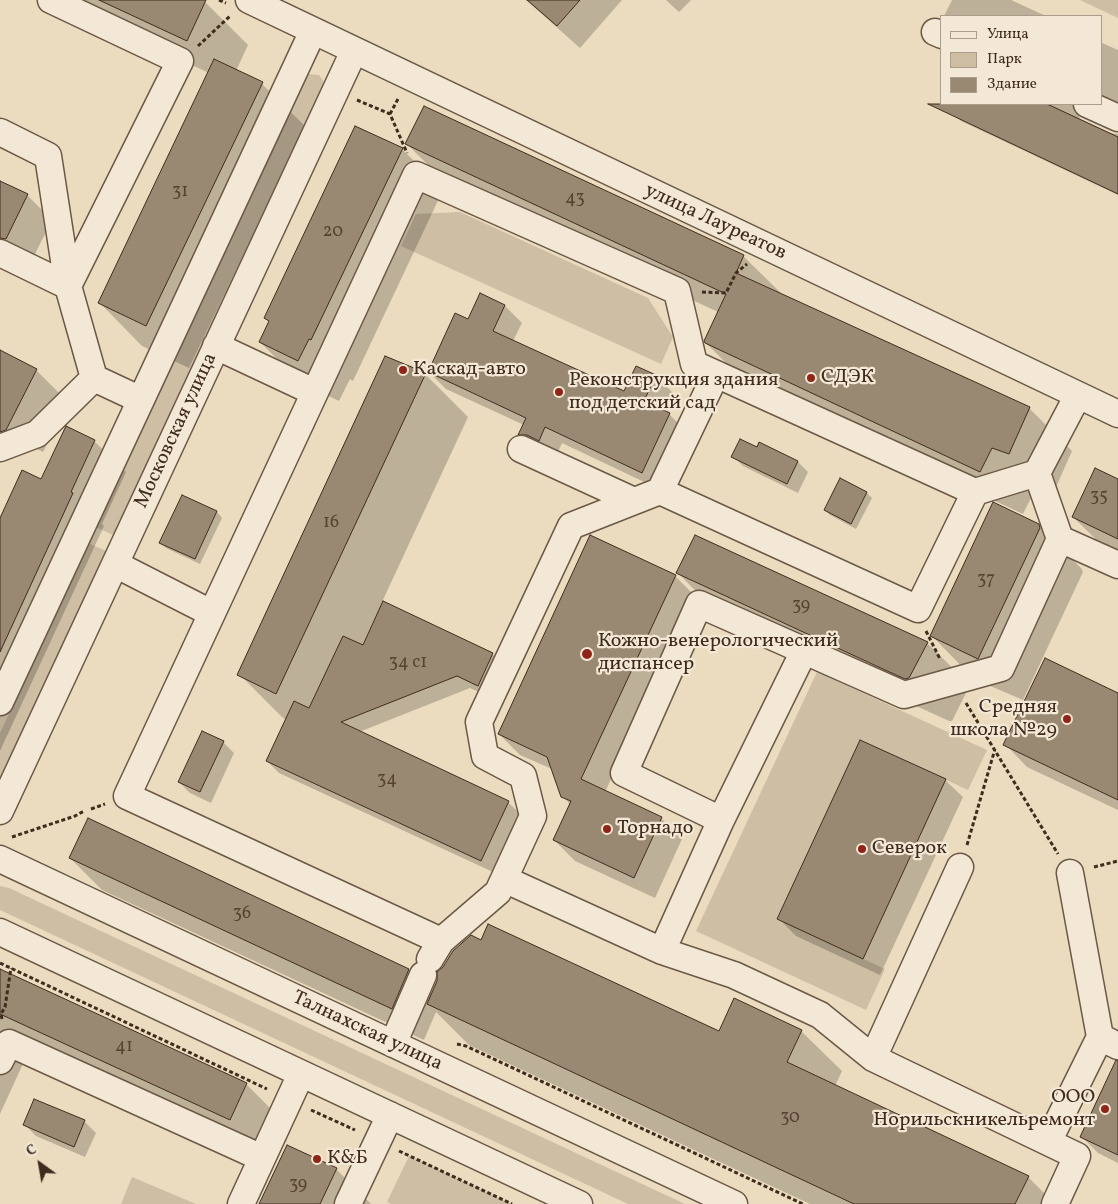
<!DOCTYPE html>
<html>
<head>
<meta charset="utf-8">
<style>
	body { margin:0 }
	#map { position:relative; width:1118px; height:1204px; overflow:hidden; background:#ebdcbf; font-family:Vollkorn,serif }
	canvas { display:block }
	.legend { position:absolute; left:940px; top:15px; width:162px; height:90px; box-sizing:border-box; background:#f2e8d5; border:1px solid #ab9d8c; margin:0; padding:6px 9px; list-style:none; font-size:15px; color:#402c1e }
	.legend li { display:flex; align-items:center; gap:10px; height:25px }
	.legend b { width:25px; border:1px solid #ab9d8c }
	.north { position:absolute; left:15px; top:1139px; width:50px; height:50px; -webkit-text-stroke:4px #f2e8d5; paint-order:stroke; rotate:328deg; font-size:14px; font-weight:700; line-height:20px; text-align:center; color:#402c1e }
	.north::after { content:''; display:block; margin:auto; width:18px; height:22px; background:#402c1e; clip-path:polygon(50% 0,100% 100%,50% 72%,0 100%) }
</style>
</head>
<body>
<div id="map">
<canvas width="1118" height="1204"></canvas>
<ul class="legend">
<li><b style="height:6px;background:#f2e8d5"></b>Улица</li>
<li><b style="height:14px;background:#cebea4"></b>Парк</li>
<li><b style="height:14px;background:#998872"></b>Здание</li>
</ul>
<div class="north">С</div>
</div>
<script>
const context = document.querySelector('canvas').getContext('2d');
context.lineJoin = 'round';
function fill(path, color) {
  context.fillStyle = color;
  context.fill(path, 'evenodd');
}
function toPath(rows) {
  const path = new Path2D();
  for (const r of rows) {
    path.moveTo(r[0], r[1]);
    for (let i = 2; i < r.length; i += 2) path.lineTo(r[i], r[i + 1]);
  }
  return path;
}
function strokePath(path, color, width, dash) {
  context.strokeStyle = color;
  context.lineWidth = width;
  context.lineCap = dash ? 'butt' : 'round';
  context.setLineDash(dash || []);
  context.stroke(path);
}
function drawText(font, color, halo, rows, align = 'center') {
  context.font = font + ' Vollkorn,serif';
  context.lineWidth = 4.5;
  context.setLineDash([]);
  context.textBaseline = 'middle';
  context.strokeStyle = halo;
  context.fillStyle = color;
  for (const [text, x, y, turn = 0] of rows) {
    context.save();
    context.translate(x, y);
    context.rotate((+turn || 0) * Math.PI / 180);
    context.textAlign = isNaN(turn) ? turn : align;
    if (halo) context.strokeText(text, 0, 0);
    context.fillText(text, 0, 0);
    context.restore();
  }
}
fill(toPath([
	[1080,0,1118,0,1118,18],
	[309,74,319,75,325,84,118,537,95,527,305,76],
	[460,212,648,298,673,337,661,364,401,246,416,214],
	[88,543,111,553,0,793,0,733],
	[817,672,987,750,968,790,860,740,777,919,885,969,866,1010,696,931],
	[0,886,9,888,685,1204,628,1204,0,910],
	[409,1156,512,1204,391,1204,387,1202],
	[132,1177,196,1204,121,1204]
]), '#cebea4');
fill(toPath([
	[53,0,200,0,205,2,248,45,236,71,262,84,305,126,189,368,142,346,100,303,209,73],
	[526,0,622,0,580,48],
	[666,0,691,0,679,12],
	[952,0,1011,0,1046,16,944,16],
	[1102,43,1118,50,1118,104,1102,96],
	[961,104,1078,104,1077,111,1080,119,1111,133,1118,134,1118,195,961,121,956,116],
	[407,144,743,256,784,296,1029,408,1072,451,1052,496,1035,490,1023,514,749,386,706,343,718,312,450,187],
	[402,149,443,190,353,381,350,379,339,401,301,383,260,342,269,322,265,318],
	[0,183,27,195,52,220,32,260,0,244],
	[505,306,522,323,513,341,624,393,636,367,656,376,673,393,664,412,669,414,686,431,659,489,562,443,556,457,536,451,519,434,524,425,446,389,429,372,469,320],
	[0,352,36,370,68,402,43,452,0,430],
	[425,374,468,417,382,602,492,654,504,666,490,697,470,688,359,732,508,802,520,814,493,872,279,773,267,761,286,720,282,717,239,674],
	[94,441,126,472,102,524,104,526,0,751,0,521,42,480],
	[760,444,798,462,808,472,798,493,743,466,733,456,757,449],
	[841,479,867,493,872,498,856,529,830,515,825,510],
	[1118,480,1118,561,1073,517],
	[183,497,217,512,222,518,200,564,166,548,161,543],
	[1038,525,1081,568,1083,572,1023,700,974,679,932,636],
	[678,573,927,643,970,685,952,721,949,721,720,616],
	[675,576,696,597,605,792,661,818,682,839,655,898,575,861,554,840,571,805,562,796,552,769,520,755,499,734],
	[1118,695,1118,810,1027,767,1005,744],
	[861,741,945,780,963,797,880,975,796,936,779,919],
	[223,742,234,753,211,803,190,793,179,782],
	[88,820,409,970,433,994,719,1033,801,1031,842,1071,835,1086,1028,1177,1055,1204,810,1204,469,1045,436,1012,424,1040,102,890,70,858],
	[0,968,4,972,246,1084,277,1115,261,1150,32,1044,0,1114],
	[1118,1082,1118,1163,1098,1153,1081,1136],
	[84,1121,96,1133,85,1157,36,1136,24,1124],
	[336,1169,371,1204,260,1204]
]), '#0003');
const building = toPath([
	[99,0,206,0,187,41,99,0],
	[527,0,580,0,557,26,527,0],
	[214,59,263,82,146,326,98,303,214,59],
	[928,104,1047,104,1118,137,1118,194,928,104],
	[424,106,744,255,736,273,1030,407,1009,454,992,448,980,472,705,343,704,341,726,294,405,144,424,106],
	[355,126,403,148,311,340,309,339,298,361,259,342,269,321,264,318,355,126],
	[0,181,28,194,6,239,0,238,0,181],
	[480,293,505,305,493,331,624,391,636,366,656,375,644,401,670,413,642,473,545,427,539,441,527,435,518,435,526,418,428,372,455,313,468,319,480,293],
	[0,350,37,369,6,430,0,432,0,350],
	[385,356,426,373,276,694,237,675,385,356],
	[66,426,95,440,71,492,73,493,0,652,0,518,22,470,41,479,66,426],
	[740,439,757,447,759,442,798,461,787,484,731,457,740,439],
	[1095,468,1118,479,1118,539,1072,517,1095,468],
	[840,478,867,492,851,524,824,510,840,478],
	[182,495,217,511,195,559,159,543,182,495],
	[993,502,1039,524,1040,528,978,659,930,636,993,502],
	[590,535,676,575,581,779,662,817,634,878,553,840,571,801,561,797,547,757,498,734,590,535],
	[695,535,928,642,909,678,905,679,885,670,676,573,695,535],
	[383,601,493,653,478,686,457,676,341,722,509,801,481,861,266,761,294,701,309,708,343,636,363,645,383,601],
	[1045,658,1118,693,1118,800,1003,745,1045,658],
	[202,731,224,741,200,792,178,782,202,731],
	[860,740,946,779,863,959,777,919,860,740],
	[88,818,409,969,392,1009,69,858,88,818],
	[488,924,719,1031,734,998,802,1030,787,1062,1029,1176,1015,1204,854,1204,427,1004,437,981,437,972,443,967,453,951,471,935,481,940,488,924],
	[0,969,247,1083,230,1120,0,1014,0,969],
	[1116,1060,1118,1061,1118,1155,1080,1137,1116,1060],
	[34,1099,85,1120,74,1147,23,1125,34,1099],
	[287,1145,337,1168,320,1204,259,1204,287,1145]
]);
fill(building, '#998872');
strokePath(building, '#402c1e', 1);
const minor = toPath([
	[51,0,180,61,68,286],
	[249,0,1118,414],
	[935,32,942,35],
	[1087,104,1118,118],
	[0,132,48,156,68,286],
	[0,253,68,286,94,378],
	[216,346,314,392],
	[0,448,37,434,94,378,141,400],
	[521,449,634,501],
	[660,491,918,609,975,492],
	[1060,539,1118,565],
	[115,564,211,613],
	[0,702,313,31],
	[0,811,354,51],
	[721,820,624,773,699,604,904,695,1001,668,1060,539,1037,473],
	[0,859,734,1204],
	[1070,873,1100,1037],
	[504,879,662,951,734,975,820,1015,873,1058,1077,1156,1055,1204],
	[0,932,579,1204],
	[441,941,127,796,416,175,677,291,694,364,975,492,1037,473,1078,395],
	[662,951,721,820,804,651],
	[430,959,441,941,498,892,533,816,523,776,485,756,479,722,571,526,660,491,716,374],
	[393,1044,423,975],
	[873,1058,960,867],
	[0,1061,9,1043,262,1158],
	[1048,1142,1100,1037,1118,1046],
	[241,1204,301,1074],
	[348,1204,390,1115]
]);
strokePath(minor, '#6b5846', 29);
strokePath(toPath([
	[219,0,226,3],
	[198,46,230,16],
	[357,100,390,114,407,153],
	[390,114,399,97],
	[702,292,726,293,736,273,747,264],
	[926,631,940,659],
	[966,703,1058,854],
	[91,809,105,804],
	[12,837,75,816,84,811],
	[967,845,995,749],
	[1094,867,1118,861],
	[0,963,267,1089],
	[2,1019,1,1014,5,1007,11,968],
	[457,1044,466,1046,803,1204],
	[311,1110,355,1130],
	[399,1151,512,1204]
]), '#402c1e', 3, [4, 2.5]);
strokePath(minor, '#f2e8d5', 26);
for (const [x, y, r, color] of [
	[403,370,5,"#8f2418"],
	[811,378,5,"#8f2418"],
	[559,392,5,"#8f2418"],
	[587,654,6,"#8f2418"],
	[1067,719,5,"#8f2418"],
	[607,829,5,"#8f2418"],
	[862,849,5,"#8f2418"],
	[1105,1109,5,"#8f2418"],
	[317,1159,5,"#8f2418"]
]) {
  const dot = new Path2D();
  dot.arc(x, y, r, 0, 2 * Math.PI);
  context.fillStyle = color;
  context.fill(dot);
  strokePath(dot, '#f2e8d5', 2);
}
drawText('18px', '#564333', null, [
	["31",180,193],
	["43",575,200],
	["20",333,233],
	["35",1099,498],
	["16",331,524],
	["37",986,581],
	["39",801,607],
	["34 с1",408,664],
	["34",387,781],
	["36",242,915],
	["41",124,1048],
	["30",790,1119],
	["39",298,1186]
]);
drawText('20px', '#402c1e', '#f2e8d5', [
	["улица Лауреатов",715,223,25],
	["Московская улица",177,431,-65],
	["Талнахская улица",367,1032,25]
]);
drawText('20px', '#402c1e', '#f2e8d5', [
	["Каскад-авто",413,370],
	["СДЭК",821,378],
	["Реконструкция здания",569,381],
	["под детский сад",569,404],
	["Кожно-венерологический",598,642],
	["диспансер",598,665],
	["Средняя",1057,708,"right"],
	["школа №29",1057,731,"right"],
	["Торнадо",617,829],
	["Северок",872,849],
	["ООО",1095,1098,"right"],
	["Норильскникельремонт",1095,1121,"right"],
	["К&Б",327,1159]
], 'left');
</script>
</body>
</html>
